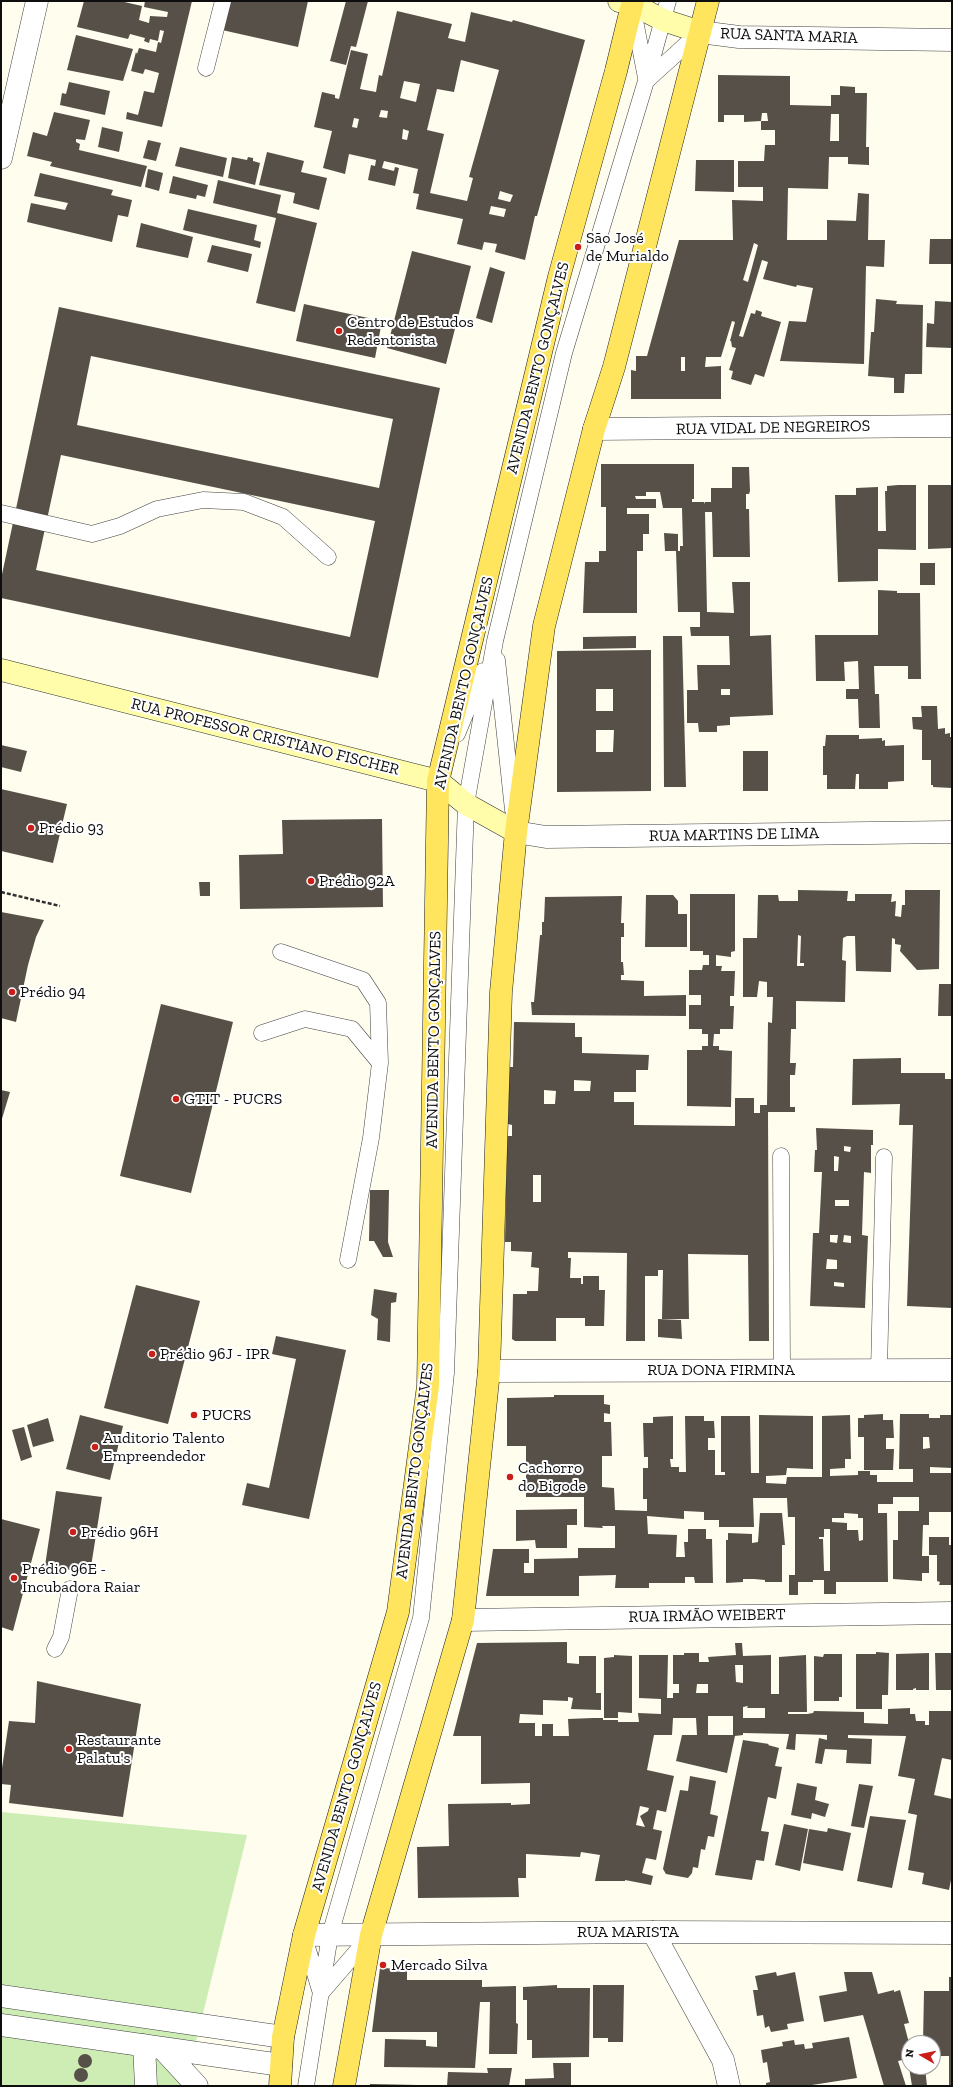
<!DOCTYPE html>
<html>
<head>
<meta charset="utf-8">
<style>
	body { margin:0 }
	#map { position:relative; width:953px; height:2087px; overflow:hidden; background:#fffdee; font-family:"Zilla Slab",serif }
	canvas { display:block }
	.frame { position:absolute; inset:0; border:2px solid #0e0e0e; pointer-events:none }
	.north { position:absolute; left:901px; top:2035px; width:40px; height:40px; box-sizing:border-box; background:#fff; border:1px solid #9f9f9f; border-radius:50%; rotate:279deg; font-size:11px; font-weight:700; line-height:16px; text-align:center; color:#0e0e0e }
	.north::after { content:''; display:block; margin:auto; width:14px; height:18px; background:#ca1f19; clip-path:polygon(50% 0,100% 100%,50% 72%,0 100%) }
</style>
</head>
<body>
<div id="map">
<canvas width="953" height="2087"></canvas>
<div class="frame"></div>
<div class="north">N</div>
</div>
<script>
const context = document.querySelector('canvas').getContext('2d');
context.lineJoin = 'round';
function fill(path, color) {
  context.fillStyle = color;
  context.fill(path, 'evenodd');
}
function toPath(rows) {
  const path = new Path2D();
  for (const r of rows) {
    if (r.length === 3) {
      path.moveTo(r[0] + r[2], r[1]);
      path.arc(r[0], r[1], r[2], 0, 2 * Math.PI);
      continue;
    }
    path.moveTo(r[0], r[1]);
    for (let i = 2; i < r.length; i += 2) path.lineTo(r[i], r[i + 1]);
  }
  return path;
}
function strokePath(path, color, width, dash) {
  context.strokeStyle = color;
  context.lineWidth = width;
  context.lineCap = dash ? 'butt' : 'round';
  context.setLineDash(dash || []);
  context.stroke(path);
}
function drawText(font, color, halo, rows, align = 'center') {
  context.font = font + ' "Zilla Slab",serif';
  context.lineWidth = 4;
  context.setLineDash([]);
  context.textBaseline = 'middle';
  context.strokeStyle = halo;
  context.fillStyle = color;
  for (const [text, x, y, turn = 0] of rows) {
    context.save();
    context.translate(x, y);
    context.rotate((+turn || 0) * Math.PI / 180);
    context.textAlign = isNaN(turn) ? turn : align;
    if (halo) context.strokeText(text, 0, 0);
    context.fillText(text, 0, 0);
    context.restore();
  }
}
fill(toPath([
	[1,1812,247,1835,185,2086,1,2086]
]), '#cdedb4');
fill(toPath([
	[84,1,120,1,142,6,139,20,149,23,150,16,167,17,168,12,144,7,145,1,192,1,162,127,126,119,127,112,138,115,144,91,154,93,159,73,145,69,143,74,131,71,136,52,137,54,139,48,156,52,158,42,161,43,164,31,160,30,158,41,150,39,149,43,144,41,145,38,130,34,128,39,77,27],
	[228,1,308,1,298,47,222,30],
	[346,1,368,1,356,47,351,46,346,65,330,61],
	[397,11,452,24,448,38,465,42,471,12,512,22,513,20,585,40,537,216,535,216,525,260,495,252,497,244,484,242,482,250,457,244,463,219,416,209,419,194,413,193,418,169,384,161,382,168,394,171,395,167,399,168,395,186,368,180,371,165,375,166,376,160,349,154,345,174,323,168,332,131,314,127,322,92,335,95,335,98,339,99,351,50,368,54,360,89,376,92,379,75,382,76],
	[461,60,499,70,469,177,473,178,467,201,430,193,444,134,427,130,437,89,454,92],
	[404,81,420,84,416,102,400,98],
	[381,110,388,111,387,118,379,117],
	[354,118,359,119,357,128,352,127],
	[403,129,409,131,407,140,402,139],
	[500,191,513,195,510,202,498,199],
	[491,206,506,209,504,217,489,214],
	[76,35,133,49,123,81,67,70],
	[718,75,790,76,790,105,831,106,831,95,840,95,840,86,855,87,855,93,867,93,866,147,869,147,869,165,848,164,848,157,829,157,828,189,788,188,787,240,827,240,827,220,856,221,858,193,869,194,868,240,885,240,884,267,866,266,864,364,780,361,789,321,806,322,813,288,797,285,796,287,763,279,768,262,762,260,739,336,743,337,751,313,755,314,756,310,762,312,761,316,781,322,764,377,755,374,751,385,731,379,733,371,729,370,736,348,732,347,731,341,730,341,735,322,732,321,721,357,706,357,705,367,721,366,721,399,631,399,631,370,636,371,636,356,647,356,679,240,733,240,732,200,763,201,763,187,738,187,738,161,764,161,765,145,775,145,775,130,761,130,761,121,744,122,744,115,724,115,724,122,718,122],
	[762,113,767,113,768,121,761,121],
	[831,114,839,114,839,141,830,141],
	[754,243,758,245,748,282,743,280],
	[681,357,685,357,685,371,681,371],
	[69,82,110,91,105,115,60,105,62,93,66,94],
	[54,112,90,120,85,140,76,139,76,142,80,144,79,150,147,166,141,187,50,166,52,162,27,156,33,132,47,136],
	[102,127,123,132,119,152,98,147],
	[148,140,161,143,156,161,143,158],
	[180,147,227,158,223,177,175,166],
	[267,152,304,161,301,172,327,178,319,210,293,203,295,193,259,185],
	[232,157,247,160,248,157,253,158,253,161,260,163,255,185,228,178],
	[696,160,734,160,734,192,695,191],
	[148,169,163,173,159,191,145,187],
	[40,173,113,190,111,195,132,200,128,217,118,215,112,242,27,222,31,203,65,210,68,203,34,196],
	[173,176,208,185,205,197,197,195,196,199,169,193],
	[218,180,281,195,277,213,317,223,295,312,256,303,276,218,213,203],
	[188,209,257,225,254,240,261,242,260,248,183,230],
	[141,223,193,237,188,258,136,247],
	[930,239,952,239,952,264,929,264],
	[212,245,252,254,248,272,207,262],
	[412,251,471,266,446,364,387,348],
	[490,267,505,272,492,323,476,318],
	[876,299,897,301,896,304,923,305,922,374,905,374,904,393,894,393,894,378,868,376,871,332,874,332],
	[935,301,952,302,952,348,926,347,927,323,934,324],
	[304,304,382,321,375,358,296,341],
	[59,307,440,388,378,678,1,598,1,579],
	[91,356,393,419,379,488,77,425],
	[61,455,375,521,350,637,36,570],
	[601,464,694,464,694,499,692,499,692,502,704,502,704,504,705,502,711,502,711,488,732,488,732,467,749,467,750,491,749,494,746,494,746,509,749,509,750,557,713,557,712,512,705,512,707,612,734,613,732,582,750,582,750,636,771,635,773,715,730,717,730,725,717,726,717,732,699,732,698,723,687,723,687,690,698,690,697,665,730,665,729,636,691,636,690,627,700,627,700,612,678,612,676,551,665,551,664,533,678,534,678,551,680,551,680,546,683,546,682,508,663,508,660,492,646,492,646,496,635,496,636,499,656,499,656,508,627,508,627,514,649,514,649,534,643,534,643,551,637,551,637,613,583,613,585,562,599,562,599,551,606,551,606,507,601,507],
	[721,689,730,689,730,695,721,695],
	[898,485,916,485,916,550,878,549,878,544,878,581,838,582,835,495,856,495,856,488,878,487,878,531,886,531,885,491,887,491,887,486],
	[928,485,952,485,952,548,928,549],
	[920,563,935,563,935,585,920,585],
	[878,590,897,591,897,593,920,593,921,679,908,679,908,666,874,666,875,694,879,694,880,728,859,728,858,699,846,699,846,689,859,689,858,661,844,662,845,681,816,681,815,635,878,635],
	[636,636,636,648,583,649,583,637],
	[663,636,682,636,686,787,664,787],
	[651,650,651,791,557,792,557,651],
	[596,689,613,689,613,711,596,711],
	[596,730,614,730,613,752,596,752],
	[921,706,937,706,938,729,945,728,945,734,950,733,950,737,952,737,952,788,933,787,933,785,931,785,931,760,922,760,922,730,913,729,912,717,922,717],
	[826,735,859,735,859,739,882,738,882,741,885,740,885,746,904,745,904,781,888,782,888,789,859,789,859,774,856,774,855,789,827,789,827,775,823,775,823,746,825,746],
	[1,745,27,751,21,772,1,767],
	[743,751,768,751,768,791,743,791],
	[1,789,67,804,53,863,1,851],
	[382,819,383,907,240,909,239,855,283,854,282,820],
	[199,882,210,882,210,896,200,896],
	[798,890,848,891,847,901,855,901,855,894,892,894,891,902,896,901,895,916,901,917,902,905,905,905,905,890,940,890,939,969,917,970,900,951,901,945,895,944,895,939,892,938,891,972,856,971,855,936,847,936,843,938,842,960,846,961,845,1002,796,1001,796,1029,791,1029,790,1063,796,1063,795,1075,790,1075,790,1107,795,1107,795,1112,768,1112,769,1341,749,1341,748,1255,688,1254,689,1319,662,1319,663,1270,658,1270,658,1276,645,1276,645,1341,626,1341,627,1253,568,1252,568,1258,571,1258,570,1278,581,1278,581,1284,583,1284,583,1276,599,1276,599,1290,605,1290,604,1326,585,1326,585,1318,556,1318,556,1341,515,1341,512,1339,513,1294,527,1294,527,1291,538,1291,539,1268,531,1267,532,1252,511,1251,511,1242,505,1242,507,1136,512,1136,512,1125,508,1124,509,1067,513,1067,514,1022,575,1023,575,1037,582,1037,582,1053,649,1055,648,1070,636,1070,636,1092,614,1092,614,1102,634,1102,634,1125,735,1126,735,1098,754,1098,754,1113,760,1113,760,1105,767,1105,768,1022,772,1023,773,997,767,997,767,982,759,981,757,997,743,997,743,938,757,938,758,895,778,895,779,901,798,901],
	[798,935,801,936,800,963,804,963,804,966,797,966],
	[574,1080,591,1081,590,1091,574,1091],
	[544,1090,556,1091,555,1104,544,1104],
	[533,1175,541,1175,541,1202,533,1202],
	[690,894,735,894,735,951,731,952,731,957,716,955,716,966,722,966,721,971,735,971,734,996,730,996,730,1006,734,1006,733,1029,720,1029,720,1034,714,1034,713,1046,719,1046,719,1050,732,1051,731,1107,687,1106,687,1050,702,1050,702,1046,708,1046,708,1034,702,1034,702,1029,689,1029,689,1005,701,1005,701,995,689,995,689,970,702,970,703,965,709,965,709,955,703,955,703,951,690,951],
	[646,895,673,895,678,901,678,914,687,914,687,947,645,947],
	[622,896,621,923,624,923,624,937,621,937,621,962,623,962,624,975,621,975,621,980,644,981,644,996,686,995,686,1016,532,1015,531,1002,534,1002,540,935,542,935,542,922,544,922,545,897],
	[1,912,44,920,36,937,28,965,16,1022,1,1018],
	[939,984,952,984,952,1016,938,1016],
	[161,1004,233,1022,191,1193,120,1176],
	[901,1058,901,1073,945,1073,945,1079,952,1079,952,1308,907,1306,913,1125,899,1125,900,1104,852,1105,853,1059],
	[1,1090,10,1092,1,1122],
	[816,1128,873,1130,873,1145,871,1145,871,1173,864,1172,862,1235,868,1236,865,1308,810,1306,813,1233,819,1233,822,1172,814,1172,815,1150,817,1150],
	[844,1146,851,1147,850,1152,844,1151],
	[834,1156,839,1157,838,1171,834,1171],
	[835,1200,849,1200,849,1206,835,1206],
	[830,1235,838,1235,837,1243,830,1242],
	[844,1235,851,1236,851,1243,843,1242],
	[827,1259,837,1260,837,1269,826,1269],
	[834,1282,844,1283,844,1287,834,1286],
	[370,1190,389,1190,388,1242,393,1257,383,1257,374,1241,369,1241],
	[136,1285,200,1301,168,1424,104,1408],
	[374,1289,397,1293,396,1302,391,1303,390,1342,377,1340,378,1319,371,1315],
	[658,1319,681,1320,682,1339,658,1337],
	[276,1336,346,1350,309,1519,242,1505,247,1483,269,1488,296,1359,272,1354],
	[554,1395,604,1395,604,1404,610,1405,610,1414,604,1413,604,1422,611,1422,612,1456,602,1456,602,1487,614,1488,615,1510,647,1511,647,1499,643,1499,643,1468,648,1468,648,1457,644,1457,643,1423,653,1423,653,1417,673,1416,673,1459,670,1459,671,1467,679,1467,679,1472,686,1472,685,1416,704,1416,704,1421,714,1421,715,1438,708,1438,708,1450,715,1450,715,1475,725,1475,725,1472,721,1472,721,1416,750,1416,751,1473,759,1473,759,1415,813,1416,813,1469,787,1468,786,1475,766,1476,766,1483,786,1484,787,1477,822,1477,822,1416,850,1415,851,1459,845,1459,845,1468,830,1469,830,1476,858,1475,858,1471,870,1471,870,1475,877,1475,877,1482,913,1482,913,1469,899,1469,900,1414,929,1414,929,1418,940,1418,940,1415,952,1415,952,1468,930,1467,930,1473,952,1473,952,1512,929,1512,929,1525,923,1525,922,1556,929,1556,929,1573,922,1573,922,1581,893,1579,893,1540,898,1540,898,1511,919,1511,919,1497,893,1497,893,1504,878,1504,878,1513,887,1513,888,1582,836,1582,836,1594,824,1594,824,1580,813,1580,813,1582,798,1582,798,1595,789,1595,789,1575,795,1575,795,1517,788,1517,787,1498,753,1498,754,1527,719,1527,719,1520,704,1520,704,1512,684,1511,684,1519,647,1516,648,1534,677,1535,676,1557,685,1557,684,1542,688,1542,688,1529,706,1529,706,1539,712,1539,713,1583,695,1583,694,1577,685,1577,685,1583,649,1583,649,1588,615,1588,616,1575,579,1576,579,1596,486,1596,493,1549,529,1549,529,1563,524,1563,524,1573,534,1573,534,1559,578,1558,578,1548,615,1548,615,1526,602,1526,603,1528,584,1527,584,1497,526,1497,526,1446,507,1446,507,1398,554,1397],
	[923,1437,929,1437,930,1448,923,1449],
	[844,1513,858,1514,858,1518,863,1518,863,1540,859,1541,858,1530,847,1530,847,1523,832,1522,832,1518,844,1518],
	[824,1529,830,1529,830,1571,824,1571,823,1539,819,1539,819,1537,824,1537],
	[883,1414,883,1420,893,1420,894,1438,886,1438,886,1449,894,1449,893,1470,864,1470,864,1437,858,1437,858,1418,864,1418,864,1415],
	[80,1415,123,1426,110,1480,66,1469],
	[48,1418,54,1441,33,1447,27,1425],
	[24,1427,32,1457,21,1461,12,1430],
	[56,1491,102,1497,90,1573,45,1566],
	[577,1509,577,1525,567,1525,567,1548,536,1548,535,1540,516,1541,516,1510],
	[760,1513,782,1513,785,1545,782,1545,782,1582,765,1582,765,1580,754,1579,743,1579,743,1582,726,1583,726,1540,728,1540,728,1533,752,1534,752,1543,758,1542],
	[1,1519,40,1529,13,1631,1,1627],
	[929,1537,949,1537,949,1545,952,1545,952,1585,939,1585,940,1582,937,1581,937,1555,929,1555],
	[567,1642,567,1663,579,1664,579,1656,596,1656,596,1693,601,1693,601,1710,571,1709,573,1698,568,1697,568,1701,543,1700,543,1715,520,1714,519,1723,535,1723,535,1736,542,1736,542,1724,553,1724,553,1736,569,1736,568,1719,593,1718,603,1718,603,1720,618,1720,618,1722,639,1722,638,1713,661,1714,661,1699,639,1698,639,1655,668,1655,667,1698,673,1698,673,1693,679,1693,679,1684,673,1684,673,1655,684,1655,684,1653,699,1653,699,1662,709,1662,708,1657,736,1655,735,1643,742,1643,743,1656,771,1655,771,1694,779,1694,779,1657,806,1655,807,1712,788,1712,788,1714,807,1714,813,1713,814,1711,864,1712,864,1723,888,1724,888,1709,910,1708,910,1714,915,1714,916,1721,925,1721,925,1725,929,1725,929,1711,952,1711,952,1760,942,1758,934,1795,952,1799,952,1875,949,1890,922,1884,924,1873,908,1870,917,1815,908,1813,915,1779,898,1776,906,1736,848,1735,848,1738,872,1739,871,1764,846,1763,847,1750,825,1749,822,1764,815,1763,819,1738,827,1740,827,1735,796,1734,795,1750,786,1749,789,1734,743,1733,743,1735,735,1736,727,1773,676,1761,682,1735,697,1735,696,1718,673,1718,672,1735,654,1735,647,1770,674,1776,666,1812,657,1810,653,1829,662,1831,656,1860,646,1858,642,1873,653,1876,651,1885,625,1880,625,1881,595,1881,600,1855,581,1852,580,1857,526,1854,526,1878,518,1878,519,1897,418,1898,417,1847,449,1846,448,1804,511,1803,511,1805,530,1804,530,1783,481,1784,481,1736,453,1736,477,1643],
	[735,1665,743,1665,743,1683,736,1682],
	[697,1684,708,1684,708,1693,696,1693],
	[748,1706,747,1708,765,1708,765,1718,743,1718,743,1707],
	[708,1716,733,1716,733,1735,708,1735],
	[640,1806,649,1808,648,1811,640,1816,645,1827,636,1825],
	[876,1652,889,1653,888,1695,882,1695,882,1709,856,1709,856,1654,876,1654],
	[929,1653,929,1690,916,1690,916,1688,913,1689,913,1690,896,1690,896,1654],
	[935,1653,952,1653,952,1690,936,1690],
	[824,1654,842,1654,842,1697,839,1697,839,1701,814,1701,814,1656,823,1657],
	[614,1655,632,1656,632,1713,618,1712,618,1718,604,1718,604,1658,614,1657],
	[37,1681,141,1704,123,1817,9,1803,11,1785,1,1784,1,1775,9,1721,35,1723],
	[743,1740,769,1744,768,1745,779,1748,775,1766,782,1767,776,1799,768,1797,761,1831,769,1832,764,1861,756,1860,752,1880,715,1875],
	[690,1776,716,1781,710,1814,718,1816,714,1837,708,1836,705,1850,701,1849,698,1868,693,1867,692,1873,688,1878,666,1874,663,1869,680,1790,688,1791],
	[797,1783,817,1787,815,1800,829,1804,825,1817,812,1813,811,1819,791,1815],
	[859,1784,873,1786,864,1828,851,1826],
	[870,1816,906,1820,892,1888,857,1881],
	[784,1824,808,1829,800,1871,775,1865],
	[828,1828,851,1833,843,1871,803,1863,809,1829,827,1832],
	[380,1968,407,1969,407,1980,482,1980,482,1987,516,1986,516,2023,518,2024,517,2054,489,2054,490,2002,480,2002,475,2068,384,2067,385,2039,426,2040,426,2046,437,2047,437,2032,372,2032],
	[776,1972,777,1976,795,1972,804,2021,787,2024,788,2029,771,2032,769,2026,765,2028,763,2015,757,2016,753,1990,758,1990,755,1976],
	[844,1972,872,1972,878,1994,894,1990,894,1992,900,1990,909,2023,904,2024,909,2043,903,2046,907,2059,898,2061,906,2086,884,2086,863,2015,824,2022,819,1996,847,1991],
	[949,1977,952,1977,952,2086,949,2086,949,2056,933,2056,933,2043,923,2043,924,1991,949,1991],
	[557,1985,557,1988,590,1988,589,2057,532,2058,532,2040,527,2040,527,2000,523,2000,523,1987],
	[593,1985,624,1985,623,2042,608,2042,608,2038,593,2038],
	[849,2037,857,2078,812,2085,812,2086,766,2086,766,2083,770,2082,767,2062,763,2063,761,2050,783,2046,782,2042,794,2040,795,2045,804,2044,805,2049,813,2048,812,2043],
	[85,2061,7],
	[553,2063,571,2063,571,2086,525,2086,525,2079,554,2078],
	[909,2067,925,2067,927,2086,912,2086],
	[487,2068,512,2068,509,2086,447,2086,448,2072,488,2073],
	[81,2075,7],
	[370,2084,418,2085,418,2086,370,2086]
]), '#575049');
const service = toPath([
	[633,10,646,78],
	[206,68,223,1],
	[646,81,700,32],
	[1,513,92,534,120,526,157,509,203,500,244,502,283,517,328,557],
	[497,660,513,810],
	[457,734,483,671],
	[281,952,363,980,378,1003,380,1063,371,1138,348,1260],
	[262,1033,305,1019,352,1029,380,1063],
	[781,1156,782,1370],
	[879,1371,884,1157],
	[55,1649,61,1637,70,1589],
	[304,1937,320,1990],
	[321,1993,371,1935],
	[306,2086,330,1935,421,1618,446,1373,466,804,495,641,564,353,646,81,668,1]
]);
const minor = toPath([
	[1,158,37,1],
	[594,429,952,426],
	[489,1371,952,1370],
	[463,1620,952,1613],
	[1,1996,283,2037],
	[1,2025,281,2065],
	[144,2045,146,2086],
	[162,2048,197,2086]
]);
const tertiary = toPath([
	[700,32,739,37,952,40],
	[516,832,546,837,952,832],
	[653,1932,723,2060,729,2086],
	[304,1935,653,1932,952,1933]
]);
const secondary = toPath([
	[619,1,632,4,663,20,700,32],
	[1,670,438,781,466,804,516,832]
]);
const primary = toPath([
	[280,2086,283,2037,304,1935,398,1612,428,1386,438,781,559,277,616,71,633,1],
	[344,2086,371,1935,463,1620,489,1371,501,992,516,832,544,626,594,429,614,367,708,1]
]);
strokePath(service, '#414141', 17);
strokePath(minor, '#414141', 23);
strokePath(tertiary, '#414141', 23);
strokePath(secondary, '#303030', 23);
strokePath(primary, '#1f1f1f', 23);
strokePath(toPath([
	[1,892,60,906]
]), '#303030', 2.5, [4, 2]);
strokePath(service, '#fff', 16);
strokePath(minor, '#fff', 22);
strokePath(tertiary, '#fff', 22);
strokePath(secondary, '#fffda9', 22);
strokePath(primary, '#ffe55e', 22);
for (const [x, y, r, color] of [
	[578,247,4,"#ca1f19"],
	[339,331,4,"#ca1f19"],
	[31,828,4,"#ca1f19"],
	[311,881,4,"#ca1f19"],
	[12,992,4,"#ca1f19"],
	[176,1099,4,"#ca1f19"],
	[152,1354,4,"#ca1f19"],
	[194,1415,4,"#ca1f19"],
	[95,1447,4,"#ca1f19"],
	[510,1477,4,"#ca1f19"],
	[73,1532,4,"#ca1f19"],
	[14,1578,4,"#ca1f19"],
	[69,1749,4,"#ca1f19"],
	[383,1965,4,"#ca1f19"]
]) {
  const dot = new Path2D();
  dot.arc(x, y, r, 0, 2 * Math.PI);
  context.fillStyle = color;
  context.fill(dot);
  strokePath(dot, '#fff', 1.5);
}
drawText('16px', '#0e0e0e', '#fff', [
	["RUA SANTA MARIA",789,36,2],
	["AVENIDA BENTO GONÇALVES",538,368,-76],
	["RUA VIDAL DE NEGREIROS",773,428,-1],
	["AVENIDA BENTO GONÇALVES",464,683,-77],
	["RUA PROFESSOR CRISTIANO FISCHER",265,737,14],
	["RUA MARTINS DE LIMA",734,835,-1],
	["AVENIDA BENTO GONÇALVES",434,1040,-89],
	["RUA DONA FIRMINA",721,1370],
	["AVENIDA BENTO GONÇALVES",415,1471,-83],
	["RUA IRMÃO WEIBERT",707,1616,-1],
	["AVENIDA BENTO GONÇALVES",347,1787,-74],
	["RUA MARISTA",628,1932]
]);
drawText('16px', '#0e0e0e', '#fff', [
	["São José",586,238],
	["de Murialdo",586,256],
	["Centro de Estudos",347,322],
	["Redentorista",347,340],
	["Prédio 93",39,828],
	["Prédio 92A",319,881],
	["Prédio 94",20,992],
	["GTIT - PUCRS",184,1099],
	["Prédio 96J - IPR",160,1354],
	["PUCRS",202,1415],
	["Auditorio Talento",103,1438],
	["Empreendedor",103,1456],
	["Cachorro",518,1468],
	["do Bigode",518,1486],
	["Prédio 96H",81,1532],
	["Prédio 96E -",22,1569],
	["Incubadora Raiar",22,1587],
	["Restaurante",77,1740],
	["Palatu's",77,1758],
	["Mercado Silva",391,1965]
], 'left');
</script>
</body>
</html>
